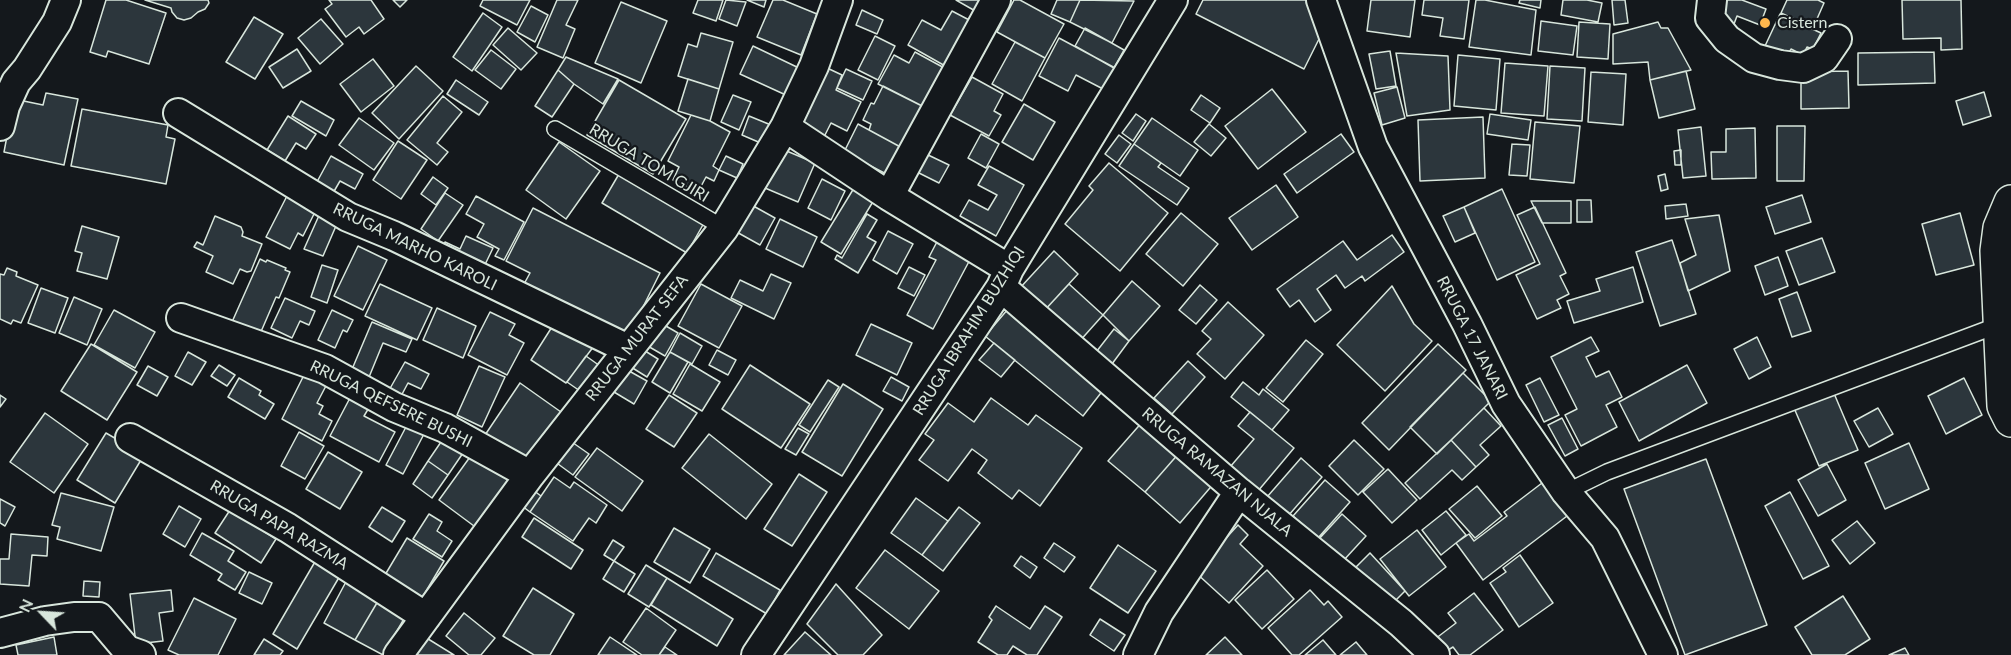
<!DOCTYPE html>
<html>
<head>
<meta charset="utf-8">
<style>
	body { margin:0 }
	#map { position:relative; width:2011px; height:655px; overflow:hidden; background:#14181c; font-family:Lato,sans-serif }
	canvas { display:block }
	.north { position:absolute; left:12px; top:583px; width:60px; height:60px; -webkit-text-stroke:4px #14181c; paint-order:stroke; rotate:295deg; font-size:16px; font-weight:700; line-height:24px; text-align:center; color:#d8e6dc }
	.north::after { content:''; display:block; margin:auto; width:21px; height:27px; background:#d8e6dc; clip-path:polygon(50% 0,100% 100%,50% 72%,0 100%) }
</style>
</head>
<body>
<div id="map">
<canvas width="2011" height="655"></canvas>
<div class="north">N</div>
</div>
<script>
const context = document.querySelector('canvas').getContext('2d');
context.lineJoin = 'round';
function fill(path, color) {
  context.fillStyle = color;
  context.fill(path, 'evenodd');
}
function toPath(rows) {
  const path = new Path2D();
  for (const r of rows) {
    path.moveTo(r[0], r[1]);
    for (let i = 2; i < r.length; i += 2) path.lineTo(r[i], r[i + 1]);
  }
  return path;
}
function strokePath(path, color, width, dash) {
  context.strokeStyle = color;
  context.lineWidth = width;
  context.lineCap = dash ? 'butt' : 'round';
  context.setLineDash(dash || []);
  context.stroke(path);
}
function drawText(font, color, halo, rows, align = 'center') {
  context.font = font + ' Lato,sans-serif';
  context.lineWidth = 4.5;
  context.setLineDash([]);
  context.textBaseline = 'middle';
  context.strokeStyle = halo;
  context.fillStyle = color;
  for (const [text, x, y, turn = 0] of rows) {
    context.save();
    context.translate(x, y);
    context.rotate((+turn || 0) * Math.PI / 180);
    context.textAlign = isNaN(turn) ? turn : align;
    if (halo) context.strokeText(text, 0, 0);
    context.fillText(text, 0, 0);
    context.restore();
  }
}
const building = toPath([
	[106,0,126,0,166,13,149,64,108,51,106,57,90,52,106,0],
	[145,0,208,0,209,3,205,9,198,12,191,18,184,20,177,18,172,12,171,8,145,0],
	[329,0,371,0,384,19,364,34,359,27,346,37,325,9,332,4,329,0],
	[393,0,407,0,400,7,393,0],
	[483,0,530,0,517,25,480,6,483,0],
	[557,0,578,0,566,25,575,29,563,58,537,47,557,0],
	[698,0,723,0,716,21,693,13,698,0],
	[726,0,746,2,737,26,719,19,726,0],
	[747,0,766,0,764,7,747,0],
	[773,0,783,0,817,14,801,55,757,37,773,0],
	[956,0,984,0,977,12,956,0],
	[1014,0,1020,0,1064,24,1045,58,997,32,1014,0],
	[1057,0,1080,0,1070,22,1051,14,1057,0],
	[1080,0,1134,1,1112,43,1070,22,1080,0],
	[1203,0,1308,0,1322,33,1304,69,1196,14,1203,0],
	[1371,0,1415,0,1410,37,1367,31,1371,0],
	[1424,0,1469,0,1464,39,1440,36,1443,18,1422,15,1424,0],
	[1476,0,1485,0,1536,10,1531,55,1469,47,1476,0],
	[1520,0,1541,0,1540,8,1519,3,1520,0],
	[1563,0,1587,0,1602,3,1598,22,1561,15,1563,0],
	[1612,0,1625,0,1628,23,1614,25,1612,0],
	[1724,0,1742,0,1766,9,1760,25,1737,16,1734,24,1718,18,1724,0],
	[1787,0,1818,0,1824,3,1813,28,1781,13,1787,0],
	[1902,0,1961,0,1962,49,1941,50,1941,38,1903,39,1902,0],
	[621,2,667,21,641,83,595,63,621,2],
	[531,6,548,15,535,42,517,32,531,6],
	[862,10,883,20,877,34,856,25,862,10],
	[952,11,973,22,947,67,908,45,922,20,941,30,952,11],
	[483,13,502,27,472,71,453,57,483,13],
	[1780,14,1821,33,1813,49,1807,47,1803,55,1791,49,1787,56,1765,46,1780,14],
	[254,17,283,34,255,79,226,62,254,17],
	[321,19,343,44,320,64,298,38,321,19],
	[1541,21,1577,26,1573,55,1538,51,1541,21],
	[1579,22,1610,24,1608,59,1577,57,1579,22],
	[1658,22,1661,28,1668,28,1691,70,1650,80,1648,62,1613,64,1613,34,1658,22],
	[508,28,537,53,521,70,493,45,508,28],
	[1085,28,1124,50,1114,68,1075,46,1085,28],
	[701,33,733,42,719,89,678,76,688,44,697,47,701,33],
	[875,36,895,46,878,80,858,70,875,36],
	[1059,38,1117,69,1105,90,1076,75,1068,91,1039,76,1059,38],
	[1015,42,1045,58,1022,101,992,84,1015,42],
	[753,46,801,69,788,96,740,74,753,46],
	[297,49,311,71,283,88,269,67,297,49],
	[491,50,516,69,501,89,475,70,491,50],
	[1390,51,1396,86,1376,89,1369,54,1390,51],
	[915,52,948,70,928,109,878,84,894,55,909,63,915,52],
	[1934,52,1935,83,1858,85,1858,53,1934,52],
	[1396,53,1448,56,1450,110,1407,116,1396,53],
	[1458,55,1500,59,1496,110,1454,106,1458,55],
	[566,57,618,79,603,104,574,84,558,70,566,57],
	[373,59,394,86,361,112,340,84,373,59],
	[1505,63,1548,66,1544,116,1501,113,1505,63],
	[416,66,443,91,399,139,372,113,416,66],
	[1550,66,1585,68,1582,121,1547,119,1550,66],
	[825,67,842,75,836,90,861,102,847,131,831,123,824,137,798,124,825,67],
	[846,69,872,81,863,100,837,88,846,69],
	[558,70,574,84,552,117,535,106,558,70],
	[1686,71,1695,109,1659,118,1650,80,1686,71],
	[1848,71,1849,108,1801,109,1801,72,1848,71],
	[1591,72,1626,74,1623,125,1588,122,1591,72],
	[972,77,1003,94,994,111,1001,115,989,136,950,115,972,77],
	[688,79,719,89,710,121,678,111,688,79],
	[456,80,488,102,479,115,447,94,456,80],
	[619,80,686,119,653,174,587,135,619,80],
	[883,86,928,109,906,150,869,130,871,124,863,120,871,103,874,104,883,86],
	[1397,87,1405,118,1382,125,1374,93,1397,87],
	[1272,89,1306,132,1258,169,1225,126,1272,89],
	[1984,92,1991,116,1963,125,1956,101,1984,92],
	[46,93,78,99,64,165,4,152,14,99,43,105,46,93],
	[733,95,751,102,739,130,721,122,733,95],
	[1201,95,1220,108,1210,123,1191,110,1201,95],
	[443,96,462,112,437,143,448,152,437,165,407,140,443,96],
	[301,101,334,120,326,136,292,116,301,101],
	[1024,104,1055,122,1033,160,1002,142,1024,104],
	[82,109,168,125,166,137,175,139,166,184,71,166,82,109],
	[1136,114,1146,121,1133,141,1122,133,1136,114],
	[1490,114,1531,120,1528,140,1487,134,1490,114],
	[691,115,710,121,730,132,713,166,719,170,714,181,706,177,698,192,673,180,679,167,668,161,691,115],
	[288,116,316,134,306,149,296,143,285,161,267,150,288,116],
	[749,116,771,125,763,144,742,135,749,116],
	[1483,117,1485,178,1420,181,1418,120,1483,117],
	[359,118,394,143,374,170,339,145,359,118],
	[1152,118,1198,150,1180,176,1134,144,1152,118],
	[1535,122,1580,126,1574,183,1530,179,1535,122],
	[858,124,906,150,892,177,844,152,858,124],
	[1209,124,1226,138,1211,156,1194,142,1209,124],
	[1777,126,1805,126,1804,181,1777,181,1777,126],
	[1701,127,1706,176,1683,178,1678,130,1701,127],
	[1755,128,1756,178,1712,179,1711,152,1726,152,1726,129,1755,128],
	[981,134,999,144,986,168,968,158,981,134],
	[1341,134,1354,152,1297,193,1284,174,1341,134],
	[1119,135,1131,144,1117,163,1105,154,1119,135],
	[398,141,427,160,401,199,373,180,398,141],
	[559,142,600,171,566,219,526,190,559,142],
	[1134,144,1161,163,1158,167,1189,188,1177,205,1119,166,1134,144],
	[1512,144,1530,145,1527,176,1509,175,1512,144],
	[782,149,815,163,798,202,765,188,782,149],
	[1681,150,1681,165,1675,165,1674,151,1681,150],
	[924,153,949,165,939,183,915,171,924,153],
	[331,156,363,174,355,189,340,181,329,200,312,191,331,156],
	[726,156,743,164,737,178,719,170,726,156],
	[1109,163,1168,213,1120,271,1065,224,1093,190,1089,186,1109,163],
	[989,166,1024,185,996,236,960,216,969,200,988,210,997,195,978,185,989,166],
	[619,174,704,223,687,253,602,203,619,174],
	[1665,174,1668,189,1661,191,1658,176,1665,174],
	[433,177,448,188,436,205,421,194,433,177],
	[822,179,845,191,831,220,808,208,822,179],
	[1276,185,1298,217,1252,250,1229,218,1276,185],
	[854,188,874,200,841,254,821,242,854,188],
	[1502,189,1535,262,1497,280,1464,207,1502,189],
	[289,192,318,206,303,236,298,233,290,249,266,237,289,192],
	[445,193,463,205,438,241,421,229,445,193],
	[1802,195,1811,222,1775,234,1766,207,1802,195],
	[476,196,524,222,504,260,495,256,499,249,477,237,484,224,466,214,476,196],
	[1577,200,1591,200,1592,222,1577,222,1577,200],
	[1531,201,1571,201,1571,223,1542,223,1531,201],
	[748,203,775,218,760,245,733,230,748,203],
	[1686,204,1688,216,1666,219,1665,206,1686,204],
	[1464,207,1475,233,1455,242,1443,216,1464,207],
	[1535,207,1566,273,1560,276,1569,294,1557,300,1561,308,1537,319,1516,275,1540,264,1517,215,1535,207],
	[533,208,660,273,628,337,524,284,530,273,506,261,533,208],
	[321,211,339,219,323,256,304,249,321,211],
	[1181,213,1218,244,1183,286,1146,254,1181,213],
	[1960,213,1974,265,1936,275,1922,224,1960,213],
	[867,214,877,220,867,237,876,242,858,273,835,259,837,255,842,258,867,214],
	[1719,215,1730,271,1688,291,1680,263,1696,255,1685,219,1719,215],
	[215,216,241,227,243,232,242,236,262,244,251,271,247,272,240,269,233,284,206,272,213,256,194,247,197,242,203,245,215,216],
	[780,219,817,237,803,267,766,249,780,219],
	[82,226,119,237,107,279,77,271,82,253,75,251,82,226],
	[888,231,913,244,897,274,873,260,888,231],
	[1392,235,1404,252,1365,281,1362,276,1345,288,1336,275,1317,289,1331,310,1315,322,1299,300,1290,307,1277,289,1343,241,1357,260,1392,235],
	[466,236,493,248,480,275,439,256,445,242,460,249,466,236],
	[940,236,973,254,933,329,907,315,936,260,929,257,940,236],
	[1822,238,1835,272,1799,285,1786,251,1822,238],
	[1672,240,1696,314,1660,326,1636,252,1672,240],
	[358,246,387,260,363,310,334,296,358,246],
	[1054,251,1078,274,1043,312,1019,289,1054,251],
	[1778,257,1788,286,1765,295,1755,266,1778,257],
	[260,259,266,262,267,260,286,268,285,270,290,272,279,298,276,297,260,334,232,322,260,259],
	[322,265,338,270,327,303,311,297,322,265],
	[909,267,925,275,914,296,898,288,909,267],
	[1633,267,1643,302,1574,323,1567,301,1600,291,1596,279,1633,267],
	[7,268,17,272,16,276,38,285,21,323,13,320,11,324,0,319,0,274,4,275,7,268],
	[771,274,791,283,774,319,731,298,740,280,763,291,771,274],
	[1132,281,1160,306,1129,341,1103,315,1132,281],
	[380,284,432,308,417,340,365,316,380,284],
	[701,284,742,306,719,348,678,326,701,284],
	[1069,284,1103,315,1078,343,1043,312,1069,284],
	[1200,285,1217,300,1196,324,1179,310,1200,285],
	[1392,286,1414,324,1432,341,1385,391,1337,345,1392,286],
	[41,288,68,298,55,333,28,323,41,288],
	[1797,292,1811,331,1792,337,1779,299,1797,292],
	[74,297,102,309,87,345,59,333,74,297],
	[285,298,315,311,309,325,300,321,292,338,271,328,285,298],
	[1228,302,1264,335,1225,379,1197,354,1211,339,1202,331,1228,302],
	[437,308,476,326,463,358,423,340,437,308],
	[1008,309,1104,389,1083,416,985,336,1008,309],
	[114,310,155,332,135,368,94,345,114,310],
	[332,310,353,320,347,332,343,330,335,348,318,340,332,310],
	[490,312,515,324,509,335,524,343,507,375,468,355,490,312],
	[557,319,597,342,566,383,531,360,557,319],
	[372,322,412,339,406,352,383,343,367,382,350,374,372,322],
	[659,322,678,333,665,356,646,345,659,322],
	[871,324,912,343,897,375,856,355,871,324],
	[1114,329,1129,341,1109,368,1093,356,1114,329],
	[680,333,702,346,692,364,670,352,680,333],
	[1591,337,1599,351,1586,357,1596,377,1609,371,1622,397,1606,405,1617,427,1581,446,1565,415,1577,409,1551,357,1591,337],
	[1757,337,1771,367,1749,379,1734,349,1757,337],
	[1306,340,1323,354,1283,402,1266,388,1306,340],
	[994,343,1015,360,1001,377,979,360,994,343],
	[91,344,137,372,107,420,61,391,91,344],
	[1438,344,1466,370,1389,450,1362,423,1438,344],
	[642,349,658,359,647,377,631,367,642,349],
	[717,350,736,360,728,375,709,365,717,350],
	[188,352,206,362,192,385,175,376,188,352],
	[670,352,688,362,670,393,652,382,670,352],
	[586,356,600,366,580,391,567,382,586,356],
	[1188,361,1205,377,1172,414,1154,398,1188,361],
	[405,362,429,374,421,389,408,383,400,398,388,392,405,362],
	[690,364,720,382,702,411,673,394,690,364],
	[219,365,235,375,227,386,211,376,219,365],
	[750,365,810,404,781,448,722,409,750,365],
	[1687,365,1707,403,1639,441,1619,402,1687,365],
	[148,366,168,377,157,396,137,385,148,366],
	[479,366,505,377,482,427,457,415,479,366],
	[622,367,647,381,634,404,609,389,622,367],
	[306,371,328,382,317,403,323,406,319,414,332,421,322,441,282,419,306,371],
	[1463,373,1491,401,1437,454,1410,427,1463,373],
	[891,377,909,387,902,401,883,391,891,377],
	[239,378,261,391,259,395,274,404,265,419,228,397,239,378],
	[1540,378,1559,415,1544,422,1526,385,1540,378],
	[1964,378,1982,415,1946,434,1928,396,1964,378],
	[828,380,839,387,810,432,799,425,828,380],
	[1243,382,1259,395,1263,389,1289,410,1272,430,1231,397,1243,382],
	[520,383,561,412,524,466,483,438,520,383],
	[843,384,883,409,842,476,802,452,843,384],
	[1833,391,1858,450,1819,466,1794,408,1833,391],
	[0,395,6,399,0,407,0,395],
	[669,395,697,413,674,447,646,429,669,395],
	[351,396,370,406,364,416,395,432,379,462,330,436,351,396],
	[991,398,1028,425,1036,415,1082,448,1040,506,1019,490,1012,499,978,473,987,460,972,449,948,481,919,460,934,440,925,434,948,403,974,422,991,398],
	[1484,408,1501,426,1480,445,1489,455,1476,467,1451,440,1484,408],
	[1878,408,1893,434,1869,447,1854,421,1878,408],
	[1250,412,1294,448,1258,491,1230,467,1254,439,1238,426,1250,412],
	[45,413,88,444,54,493,10,462,45,413],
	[1562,418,1578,449,1565,456,1548,425,1562,418],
	[1144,420,1180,452,1145,492,1108,461,1144,420],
	[407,425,424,434,403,474,386,465,407,425],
	[798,428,809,434,796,455,785,449,798,428],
	[299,432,324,446,305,479,281,466,299,432],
	[106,433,144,455,115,503,77,480,106,433],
	[709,434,772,484,746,519,682,468,709,434],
	[443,439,463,453,448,475,428,461,443,439],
	[569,440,589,454,573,475,554,461,569,440],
	[1354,440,1384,469,1358,495,1329,466,1354,440],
	[1451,440,1476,467,1462,480,1452,470,1420,499,1405,483,1451,440],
	[1909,443,1929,489,1885,509,1865,463,1909,443],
	[597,448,643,481,622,511,575,477,597,448],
	[475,450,515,479,478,529,439,500,475,450],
	[328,452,362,472,340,509,306,489,328,452],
	[1180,452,1215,482,1180,523,1145,492,1180,452],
	[1301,458,1322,477,1288,516,1267,497,1301,458],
	[1706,459,1767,625,1685,655,1624,489,1706,459],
	[428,461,448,475,432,498,413,484,428,461],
	[1827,464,1846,500,1818,516,1798,480,1827,464],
	[1388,469,1417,500,1392,523,1363,492,1388,469],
	[799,474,827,492,792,546,764,529,799,474],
	[554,477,570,488,574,482,607,505,596,523,589,518,573,541,530,512,554,477],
	[1325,480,1350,502,1318,538,1293,516,1325,480],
	[1542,483,1561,508,1565,505,1571,513,1483,580,1456,543,1469,534,1474,541,1507,516,1504,512,1542,483],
	[1477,486,1502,516,1475,538,1449,509,1477,486],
	[533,490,541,496,530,512,522,506,533,490],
	[1790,492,1829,566,1803,579,1765,506,1790,492],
	[61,493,114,507,101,551,57,539,60,527,52,525,61,493],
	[916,498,948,521,922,555,891,533,916,498],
	[0,499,15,507,5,526,0,523,0,499],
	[179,506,201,519,185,547,163,534,179,506],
	[382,507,405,521,392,542,369,527,382,507],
	[959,507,980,523,943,571,922,555,959,507],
	[230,510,276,539,261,563,215,533,230,510],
	[1446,511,1466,535,1441,555,1422,530,1446,511],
	[429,514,442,522,437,531,452,541,442,557,413,539,429,514],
	[1342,514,1366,536,1343,561,1319,539,1342,514],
	[534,518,583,550,571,569,522,537,534,518],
	[1857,521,1875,543,1850,564,1832,540,1857,521],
	[1238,525,1248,535,1240,544,1263,566,1229,603,1195,572,1238,525],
	[674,528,710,549,690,583,654,562,674,528],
	[1417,530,1446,567,1409,596,1380,559,1417,530],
	[202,533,234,551,228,561,246,572,235,590,218,580,222,574,190,555,202,533],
	[11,534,48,537,47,556,32,555,29,586,0,584,0,559,9,559,11,534],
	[407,538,444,561,419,603,382,580,407,538],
	[613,540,624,547,614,561,604,555,613,540],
	[1054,543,1075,557,1064,572,1044,558,1054,543],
	[1118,545,1156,571,1128,613,1090,588,1118,545],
	[885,550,939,591,909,629,856,588,885,550],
	[716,553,780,590,767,614,703,576,716,553],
	[1370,553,1405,591,1390,606,1354,569,1370,553],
	[1520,555,1553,603,1519,627,1490,583,1506,572,1503,568,1520,555],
	[1021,556,1037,567,1030,578,1014,566,1021,556],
	[316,560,341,574,297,649,273,634,316,560],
	[614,561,635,574,624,592,603,579,614,561],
	[646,565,667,578,649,607,628,594,646,565],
	[1267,570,1294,599,1262,629,1235,600,1267,570],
	[249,572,272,583,262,604,239,593,249,572],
	[348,578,381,596,355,640,324,623,348,578],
	[667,578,733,619,717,646,651,605,667,578],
	[84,581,100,582,99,597,83,596,84,581],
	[836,584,882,635,863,655,838,655,807,624,836,584],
	[533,588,574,614,550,655,534,655,503,636,533,588],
	[171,590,173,611,159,613,163,641,136,644,130,594,171,590],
	[1310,590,1324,605,1328,601,1342,617,1299,655,1292,655,1268,628,1310,590],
	[1474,593,1503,630,1470,655,1459,655,1453,647,1445,652,1435,639,1456,623,1448,613,1474,593],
	[381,596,408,612,383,655,355,640,381,596],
	[1843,596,1870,639,1845,655,1812,655,1795,627,1843,596],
	[194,598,236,619,218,655,179,655,168,650,194,598],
	[996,606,1030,629,1045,606,1062,617,1037,655,1027,655,1013,646,1007,655,998,655,978,642,992,620,989,617,996,606],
	[646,608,676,630,659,655,642,655,623,642,646,608],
	[464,613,495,638,481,655,469,655,446,636,464,613],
	[1100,619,1125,635,1114,651,1090,635,1100,619],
	[805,632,831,655,784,655,805,632],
	[54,637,57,655,18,655,16,645,54,637],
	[425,637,454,655,414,655,425,637],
	[610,637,637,655,598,655,610,637],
	[1225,637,1242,655,1206,655,1225,637],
	[264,639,283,651,280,655,254,655,264,639],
	[1323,640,1336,655,1305,655,1323,640],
	[1356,642,1367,655,1340,655,1356,642],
	[665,647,677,655,659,655,665,647],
	[1905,648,1909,655,1889,655,1905,648]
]);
fill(building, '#2c363c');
strokePath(building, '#d8e6dc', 1.5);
const service = toPath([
	[555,129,724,228],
	[1566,492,1607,472,2001,324]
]);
const minor = toPath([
	[1321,0,1373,147,1467,324,1506,404,1566,492,1605,538,1663,655],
	[1712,0,1710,18,1727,39,1754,58,1780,65,1803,68,1824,58,1837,39],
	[178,113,348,217,394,236,628,349],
	[0,126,5,106,16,82,27,69,57,22,66,0],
	[785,127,889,196,1009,269],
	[889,196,996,0],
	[1001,287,1239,492,1401,623,1435,655],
	[181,318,325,369,394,407,445,428,530,475],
	[130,438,288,528,426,617],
	[0,633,45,621,74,617,99,617,127,650,141,655],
	[398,655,530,475,724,228,785,127,814,66,838,0],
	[756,655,1001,287,1009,269,1173,0],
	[1138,655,1159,612,1239,492]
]);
const tertiary = toPath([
	[2011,202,2000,228,1997,251,2004,406,2011,420]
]);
strokePath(service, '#d8e6dc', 18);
strokePath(minor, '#d8e6dc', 32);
strokePath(tertiary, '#d8e6dc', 36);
strokePath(service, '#14181c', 15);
strokePath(minor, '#14181c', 28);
strokePath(tertiary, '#14181c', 33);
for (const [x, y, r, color] of [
	[1765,23,6,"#ffb74d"]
]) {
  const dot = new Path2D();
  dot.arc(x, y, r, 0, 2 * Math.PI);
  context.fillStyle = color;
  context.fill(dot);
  strokePath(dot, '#14181c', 2);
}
drawText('16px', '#d8e6dc', '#14181c', [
	["Cistern",1777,23]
], 'left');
drawText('16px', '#d8e6dc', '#14181c', [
	["RRUGA TOM GJIRI",649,163,31],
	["RRUGA MARHO KAROLI",415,247,26],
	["RRUGA IBRAHIM BUZHIQI",969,331,-58],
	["RRUGA MURAT SEFA",637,338,-52],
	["RRUGA 17 JANARI",1472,338,63],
	["RRUGA QEFSERE BUSHI",391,404,26],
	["RRUGA RAMAZAN NJALA",1217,472,40],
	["RRUGA PAPA RAZMA",279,525,31]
]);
</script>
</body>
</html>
